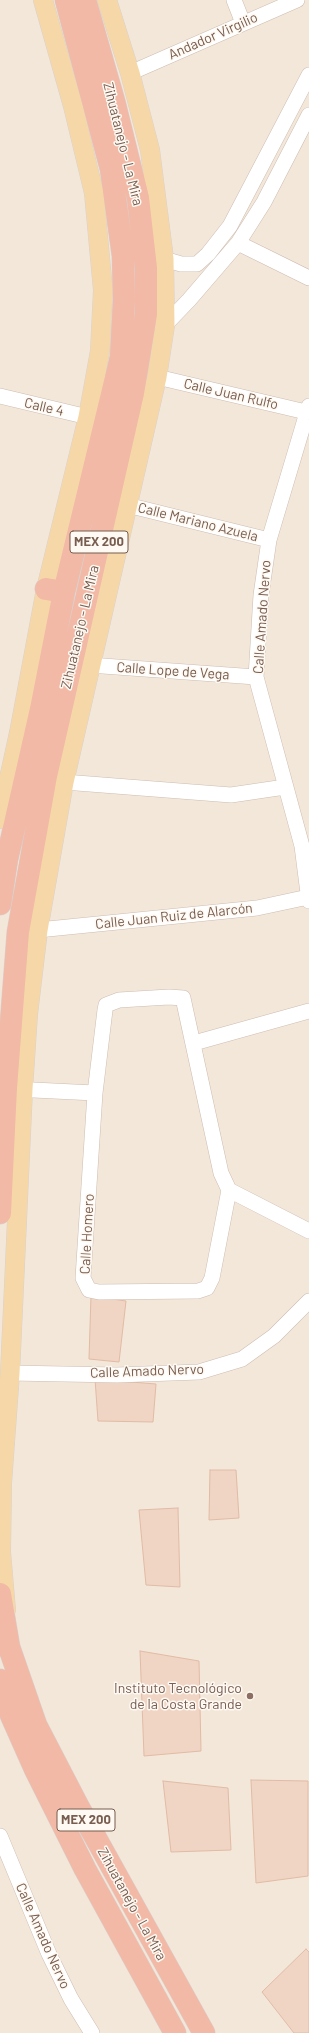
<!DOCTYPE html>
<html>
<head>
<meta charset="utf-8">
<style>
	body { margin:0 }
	canvas { display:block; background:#fcf5eb }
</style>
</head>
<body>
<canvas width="309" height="2033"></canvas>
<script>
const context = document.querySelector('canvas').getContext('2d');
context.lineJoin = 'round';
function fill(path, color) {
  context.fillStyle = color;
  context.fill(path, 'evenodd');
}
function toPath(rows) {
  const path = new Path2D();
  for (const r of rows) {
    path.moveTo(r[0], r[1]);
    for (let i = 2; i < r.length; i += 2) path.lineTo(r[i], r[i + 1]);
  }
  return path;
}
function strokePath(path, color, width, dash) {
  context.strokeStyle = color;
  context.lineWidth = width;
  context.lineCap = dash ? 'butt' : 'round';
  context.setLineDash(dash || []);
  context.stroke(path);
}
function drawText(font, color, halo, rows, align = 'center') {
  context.font = font + ' Barlow,sans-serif';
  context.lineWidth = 3;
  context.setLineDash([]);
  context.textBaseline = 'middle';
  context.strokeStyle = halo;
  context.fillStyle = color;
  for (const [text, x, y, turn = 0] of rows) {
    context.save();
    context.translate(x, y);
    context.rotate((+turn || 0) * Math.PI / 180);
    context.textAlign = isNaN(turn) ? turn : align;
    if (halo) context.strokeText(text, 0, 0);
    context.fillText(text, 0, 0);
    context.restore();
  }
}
fill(toPath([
	[0,0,309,0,309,2033,0,2033]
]), '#f3e7da');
const building = toPath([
	[91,1296,126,1301,119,1362,89,1359,91,1296],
	[95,1379,156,1384,153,1422,98,1421,95,1379],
	[210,1470,236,1470,239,1518,209,1520,210,1470],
	[178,1508,180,1587,146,1585,139,1510,178,1508],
	[140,1651,199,1661,201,1751,144,1756,140,1651],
	[251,1780,308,1781,308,1876,256,1883,251,1780],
	[163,1781,228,1788,231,1850,171,1852,163,1781],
	[306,1949,309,1952,309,2033,294,2033,262,1992,306,1949]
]);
fill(building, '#f0d5c4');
strokePath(building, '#e2bba5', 1);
const minor = toPath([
	[234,0,243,23],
	[130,73,297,0],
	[238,243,309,278],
	[164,259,181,264,197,264,208,254,230,226,309,75],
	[165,325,189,300,238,243,264,202,309,115],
	[157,377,306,412],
	[0,396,88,417],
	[309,406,269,540,261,595,256,677,302,846,309,901],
	[127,505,269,540],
	[89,665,256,677],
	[64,782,231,795,285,787],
	[38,930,257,908,308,897],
	[169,997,183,998,221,1173,229,1190,212,1278,207,1288,198,1291,99,1292,89,1290,83,1278,95,1093,105,1010,106,1005,119,1000,169,997],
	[194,1043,309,1011],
	[13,1089,95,1093],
	[229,1190,309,1231],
	[10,1373,117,1375,199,1372,242,1359,274,1336,309,1301],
	[0,1836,49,1954,71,1999,92,2033]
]);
const major = toPath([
	[0,819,19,733,46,589,88,417,100,351,103,290,94,193,73,106,43,0],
	[6,1610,1,1552,2,1483,10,1373,23,1089,28,1014,38,930,64,782,157,377,165,325,164,259,150,150,130,73,107,0]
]);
const highway = toPath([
	[46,589,64,592],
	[0,904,7,859,41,709,64,592,121,357,124,300,123,256,111,169,66,0],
	[0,1213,6,1088,18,932,46,776,133,393,146,314,146,268,138,198,114,101,85,0],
	[0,1594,9,1647,36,1725,78,1806,204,2033],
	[0,1680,11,1715,35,1769,85,1869,175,2033]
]);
strokePath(minor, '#cebdb1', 16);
strokePath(major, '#d9d1ce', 20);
strokePath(highway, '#d9d1ce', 23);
strokePath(minor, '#fff', 15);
strokePath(major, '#f6d8a8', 19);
strokePath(highway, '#f2b9a6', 22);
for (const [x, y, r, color] of [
	[250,1696,4,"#8d6e63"]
]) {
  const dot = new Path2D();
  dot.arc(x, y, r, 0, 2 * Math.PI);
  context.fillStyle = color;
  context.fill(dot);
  strokePath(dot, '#fef9f2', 1.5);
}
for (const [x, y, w] of [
	[99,542,58],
	[86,1820,58]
]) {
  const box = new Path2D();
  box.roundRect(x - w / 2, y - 11, w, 22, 3);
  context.fillStyle = '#fef9f2';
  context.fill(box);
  strokePath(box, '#775c4f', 1);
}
drawText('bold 13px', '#775c4f', null, [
	["MEX 200",99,542],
	["MEX 200",86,1820]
]);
drawText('14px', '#775c4f', '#fef9f2', [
	["Andador Virgilio",213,36,-24],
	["Zihuatanejo - La Mira",123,144,76],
	["Calle Juan Rulfo",231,394,13],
	["Calle 4",44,407,13],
	["Calle Mariano Azuela",198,522,14],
	["Calle Amado Nervo",262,617,-86],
	["Zihuatanejo - La Mira",80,627,-77],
	["Calle Lope de Vega",173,671,4],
	["Calle Juan Ruiz de Alarcón",174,916,-6],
	["Calle Homero",87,1234,-87],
	["Calle Amado Nervo",147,1371,-2],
	["Zihuatanejo - La Mira",132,1904,61],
	["Calle Amado Nervo",43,1936,66]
]);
drawText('14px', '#785e54', '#fef9f2', [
	["Instituto Tecnológico",242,1688],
	["de la Costa Grande",242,1704]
], 'right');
</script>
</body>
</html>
